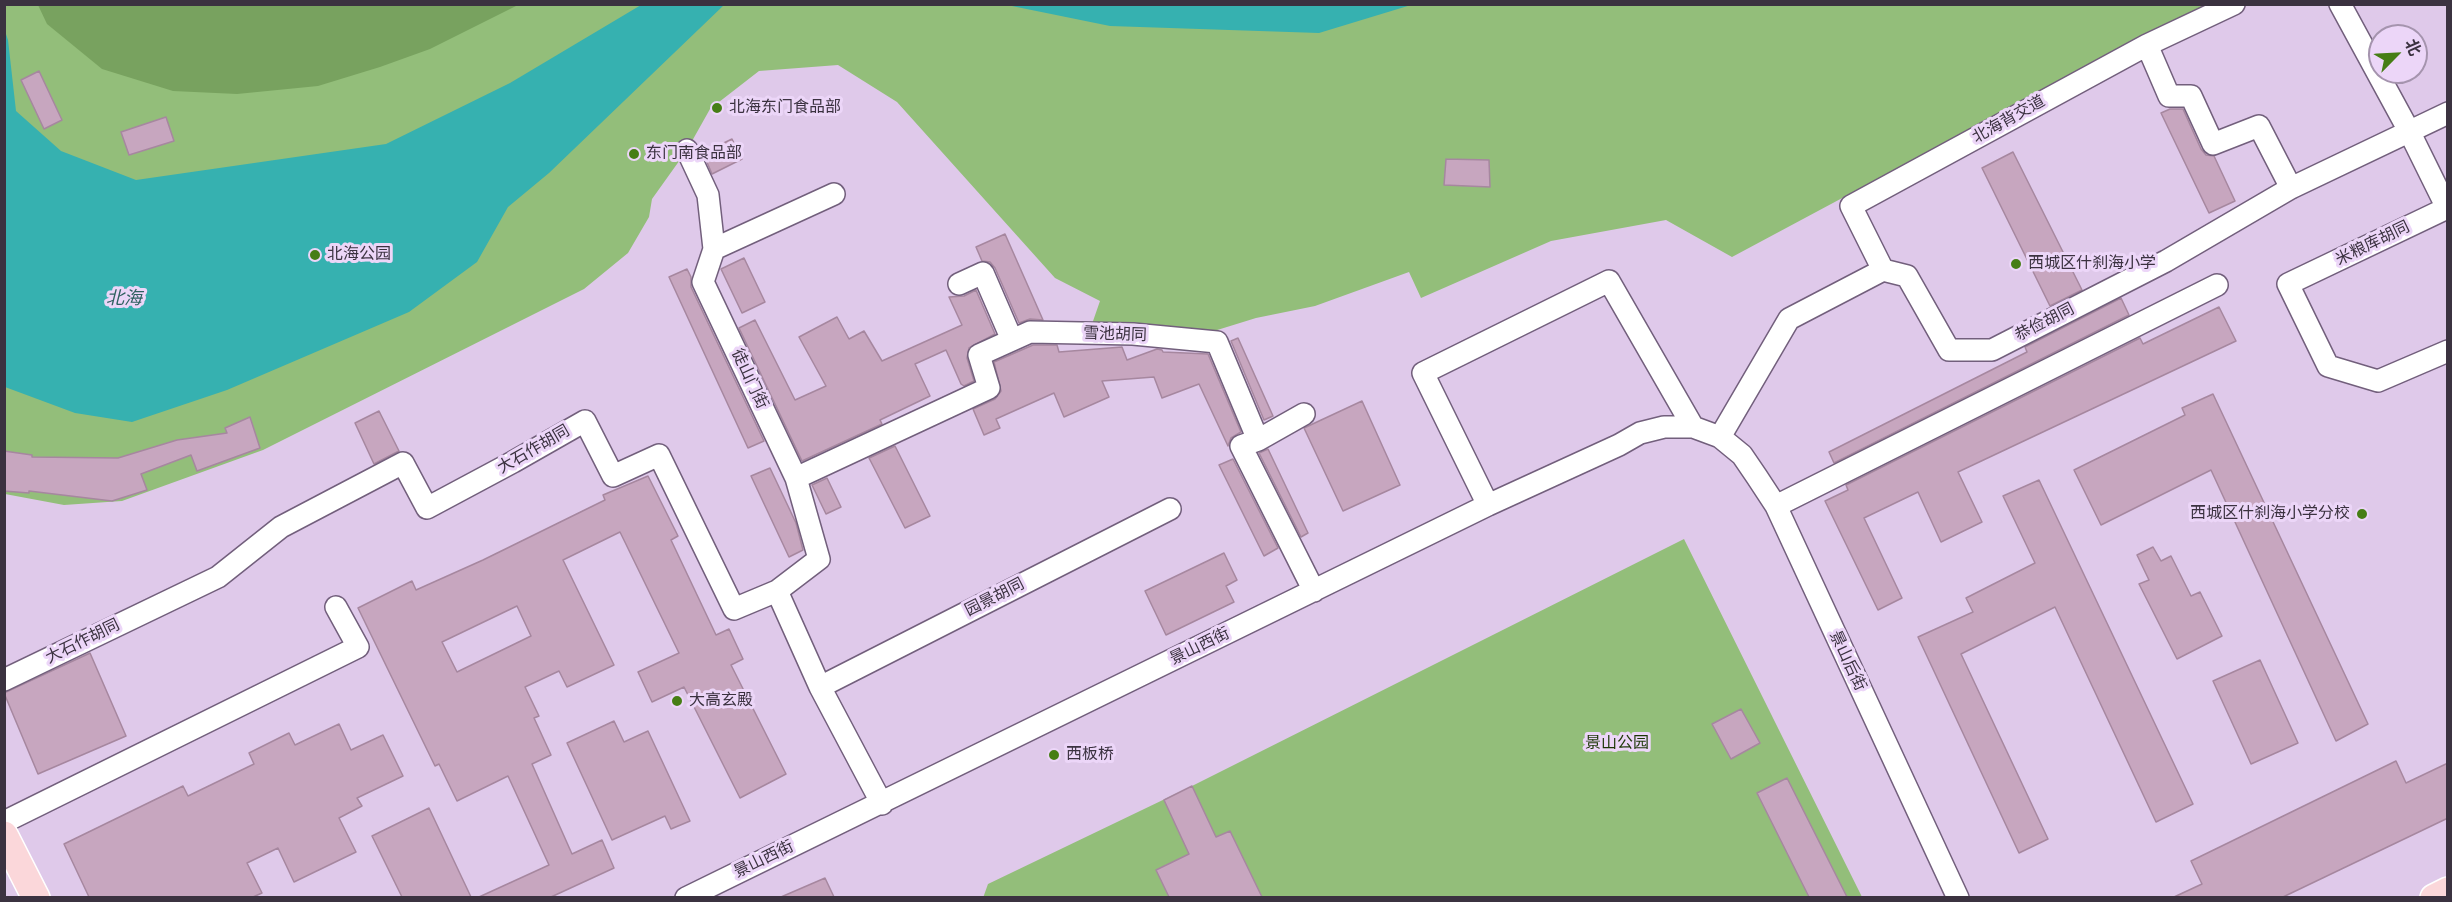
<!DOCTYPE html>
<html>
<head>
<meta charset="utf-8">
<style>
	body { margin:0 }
	#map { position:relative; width:2452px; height:902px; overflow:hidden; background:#dfc9ea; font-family:Poppins,"Noto Sans SC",sans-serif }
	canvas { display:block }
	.frame { position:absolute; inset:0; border:6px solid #3b3240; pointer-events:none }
	.north { position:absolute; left:2368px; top:24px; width:60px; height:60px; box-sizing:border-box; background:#ecd6f8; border:2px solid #a594ae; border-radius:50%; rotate:66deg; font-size:16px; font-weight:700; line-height:24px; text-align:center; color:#3b3240 }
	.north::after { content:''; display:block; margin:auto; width:21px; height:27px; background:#467e15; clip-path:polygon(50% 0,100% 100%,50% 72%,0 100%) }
</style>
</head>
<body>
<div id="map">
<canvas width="2452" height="902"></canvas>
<div class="frame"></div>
<div class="north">北</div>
</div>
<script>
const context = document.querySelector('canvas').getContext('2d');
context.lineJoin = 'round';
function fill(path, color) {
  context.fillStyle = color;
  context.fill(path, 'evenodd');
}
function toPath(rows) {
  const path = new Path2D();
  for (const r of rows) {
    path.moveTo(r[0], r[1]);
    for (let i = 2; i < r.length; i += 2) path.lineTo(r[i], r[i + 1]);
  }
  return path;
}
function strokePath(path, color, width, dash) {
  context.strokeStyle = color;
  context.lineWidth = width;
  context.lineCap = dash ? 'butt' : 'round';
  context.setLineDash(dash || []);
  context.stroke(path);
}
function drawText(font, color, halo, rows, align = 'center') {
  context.font = font + ' Poppins,"Noto Sans SC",sans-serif';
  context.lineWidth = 6;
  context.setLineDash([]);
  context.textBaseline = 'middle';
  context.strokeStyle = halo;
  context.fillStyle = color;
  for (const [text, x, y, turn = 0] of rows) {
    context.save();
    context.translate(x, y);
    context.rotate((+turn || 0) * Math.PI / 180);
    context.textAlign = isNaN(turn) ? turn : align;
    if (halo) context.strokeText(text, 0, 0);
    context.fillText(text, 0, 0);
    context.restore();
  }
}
fill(toPath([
	[4,5,2214,5,2130,44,1732,257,1666,220,1551,241,1421,298,1409,272,1315,306,1256,318,1214,331,1092,324,1100,301,1055,278,897,102,838,65,759,71,710,109,687,150,652,199,649,217,628,253,584,289,263,450,122,501,64,505,5,494],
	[1684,539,1862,897,983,898,988,884,1192,786]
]), '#93be7a');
fill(toPath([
	[38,5,518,5,430,49,380,67,318,86,237,94,173,91,102,69,47,24]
]), '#78a25f');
fill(toPath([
	[641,5,724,5,549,173,508,207,477,262,409,312,227,390,132,422,75,413,5,387,5,31,8,40,16,111,61,151,136,180,386,144,510,83],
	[1007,5,1411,5,1319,33,1110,26]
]), '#36b1b0');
const building = toPath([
	[39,71,62,120,44,129,21,80,39,71],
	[2170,109,2183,109,2201,149,2206,155,2214,156,2235,201,2209,213,2161,113,2170,109],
	[166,117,174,141,129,155,121,132,166,117],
	[732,139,742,159,712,174,703,153,732,139],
	[2013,152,2082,290,2050,306,1982,168,2013,152],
	[1446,159,1489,160,1490,187,1444,185,1446,159],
	[1005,234,1043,320,1030,319,1019,323,995,268,990,262,982,261,976,247,1005,234],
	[744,258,765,302,742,313,721,269,744,258],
	[687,269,691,277,691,287,764,441,748,448,669,277,687,269],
	[976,290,995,334,969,348,967,358,974,381,964,386,961,384,946,350,915,364,930,396,880,420,882,424,802,461,739,328,755,320,795,400,826,386,799,337,837,317,849,339,864,331,882,361,962,325,949,297,964,296,976,290],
	[2121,298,2129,315,1834,463,1829,452,2027,352,2025,347,2121,298],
	[2219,307,2236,341,1958,472,1982,522,1941,542,1918,492,1864,518,1902,598,1878,610,1825,501,1848,490,1846,485,2140,338,2143,344,2219,307],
	[1238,338,1273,416,1264,420,1231,341,1238,338],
	[1033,345,1057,345,1059,352,1122,347,1127,360,1157,349,1162,350,1163,352,1208,354,1241,432,1231,438,1228,446,1199,384,1162,398,1154,377,1102,381,1109,397,1064,417,1054,393,996,419,1000,428,984,435,973,409,995,399,1001,391,994,362,1033,345],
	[2213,394,2368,724,2336,741,2211,470,2101,525,2074,470,2185,415,2182,408,2213,394],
	[1362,401,1400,485,1343,511,1304,428,1362,401],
	[379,411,399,451,374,464,355,423,379,411],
	[250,417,260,448,197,471,191,455,141,474,147,490,112,501,29,491,29,493,4,491,4,451,32,455,32,457,118,458,177,440,227,433,225,428,250,417],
	[895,446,930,516,905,528,869,458,895,446],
	[1268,449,1308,533,1301,537,1259,453,1268,449],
	[1233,459,1278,548,1264,556,1219,465,1233,459],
	[770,468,796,523,803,550,789,557,751,476,770,468],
	[648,476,678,536,671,540,716,635,729,629,743,659,731,665,786,774,740,798,684,687,652,702,638,672,679,653,620,532,563,560,614,665,567,687,559,671,525,687,539,716,534,718,551,755,532,764,572,854,602,840,614,868,551,897,479,897,549,865,508,776,457,801,439,764,435,766,358,608,412,581,416,590,483,560,605,500,603,495,648,476],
	[517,606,531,636,457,672,442,642,517,606],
	[827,478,841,507,826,514,812,485,827,478],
	[2039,480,2193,804,2156,822,2055,607,1961,654,2048,839,2019,853,1918,637,1973,612,1966,598,2035,563,2003,496,2039,480],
	[2153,547,2161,561,2171,556,2191,596,2200,592,2222,636,2177,659,2139,584,2149,580,2137,555,2153,547],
	[1224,553,1237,580,1226,586,1234,602,1166,635,1145,591,1224,553],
	[90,653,126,736,38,774,4,693,90,653],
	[2260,660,2298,743,2251,764,2213,681,2260,660],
	[1741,709,1760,743,1731,759,1712,724,1741,709],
	[614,721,624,742,648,731,690,821,671,829,665,816,612,840,567,743,614,721],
	[339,724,351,750,383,735,403,776,357,798,362,806,339,818,356,852,294,882,278,848,247,863,262,893,253,897,89,897,64,844,183,786,188,796,254,764,249,753,289,733,295,745,339,724],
	[2396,761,2406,783,2448,763,2448,818,2283,897,2174,897,2202,884,2191,861,2396,761],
	[1787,778,1847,897,1809,897,1757,793,1787,778],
	[1192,786,1216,837,1230,831,1262,897,1169,897,1156,870,1189,854,1164,800,1192,786],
	[429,808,471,897,402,897,372,836,429,808],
	[825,878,834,897,781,897,825,878]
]);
fill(building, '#c7a6bf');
strokePath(building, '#a6879f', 1.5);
const minor = toPath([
	[2340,4,2409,131,2447,208,2288,284,2328,366,2378,381,2448,351],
	[2147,45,2169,96,2191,96,2213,144,2259,126,2291,188],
	[687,150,708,195,714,249,703,282,796,478,819,559,777,591],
	[714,249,834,194],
	[1883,270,1851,206,2147,45,2234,4],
	[959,284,983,273,1012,340],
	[1720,437,1789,319,1883,270,1907,276,1949,350,1992,350,2166,261,2291,188,2448,113],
	[1258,440,1304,414],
	[796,478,989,388,979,355,1030,332,1133,334,1217,342,1258,440,1241,446,1314,591],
	[1488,505,1423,373,1609,281,1693,427],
	[1776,506,2217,285],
	[4,680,218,577,281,527,403,463,427,508,513,462,585,421,613,476,659,455,734,609,777,591,820,687,882,804],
	[820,687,1170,509],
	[4,822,358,647,336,607],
	[686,898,1488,505,1619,445,1640,433,1664,427,1693,427,1720,437,1742,455,1757,477,1776,506,1958,898]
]);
const major = toPath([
	[4,835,36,898],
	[2434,898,2448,891]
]);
strokePath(minor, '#725f7c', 24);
strokePath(major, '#fff', 30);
strokePath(minor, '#fff', 21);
strokePath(major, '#fbd7da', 27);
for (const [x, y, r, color] of [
	[717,108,6,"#467e15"],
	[634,154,6,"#467e15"],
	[315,255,6,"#467e15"],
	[2016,264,6,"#467e15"],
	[2362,514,6,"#467e15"],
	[677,701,6,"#467e15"],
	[1054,755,6,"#467e15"]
]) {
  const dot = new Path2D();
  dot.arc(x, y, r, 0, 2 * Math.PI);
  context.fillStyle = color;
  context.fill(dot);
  strokePath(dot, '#ecd6f8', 2);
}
drawText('16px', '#3b3240', '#ecd6f8', [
	["北海东门食品部",729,108],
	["东门南食品部",646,154],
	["北海公园",327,255],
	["西城区什刹海小学",2028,264],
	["西城区什刹海小学分校",2350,514,"right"],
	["大高玄殿",689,701],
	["西板桥",1066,755]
], 'left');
drawText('16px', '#3b3240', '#ecd6f8', [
	["北海背交道",2009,120,-29],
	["米粮库胡同",2373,244,-26],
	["恭俭胡同",2045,323,-27],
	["雪池胡同",1115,335,2],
	["徒山门街",749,379,65],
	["大石作胡同",534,450,-30],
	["园景胡同",995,598,-27],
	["大石作胡同",83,642,-26],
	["景山西街",1200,647,-26],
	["景山后街",1847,661,65],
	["景山西街",764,860,-26]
]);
drawText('16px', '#1c3706', '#ecd6f8', [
	["景山公园",1617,744]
]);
drawText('italic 18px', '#2f6160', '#ecd6f8', [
	["北海",124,299]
]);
</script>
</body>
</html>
